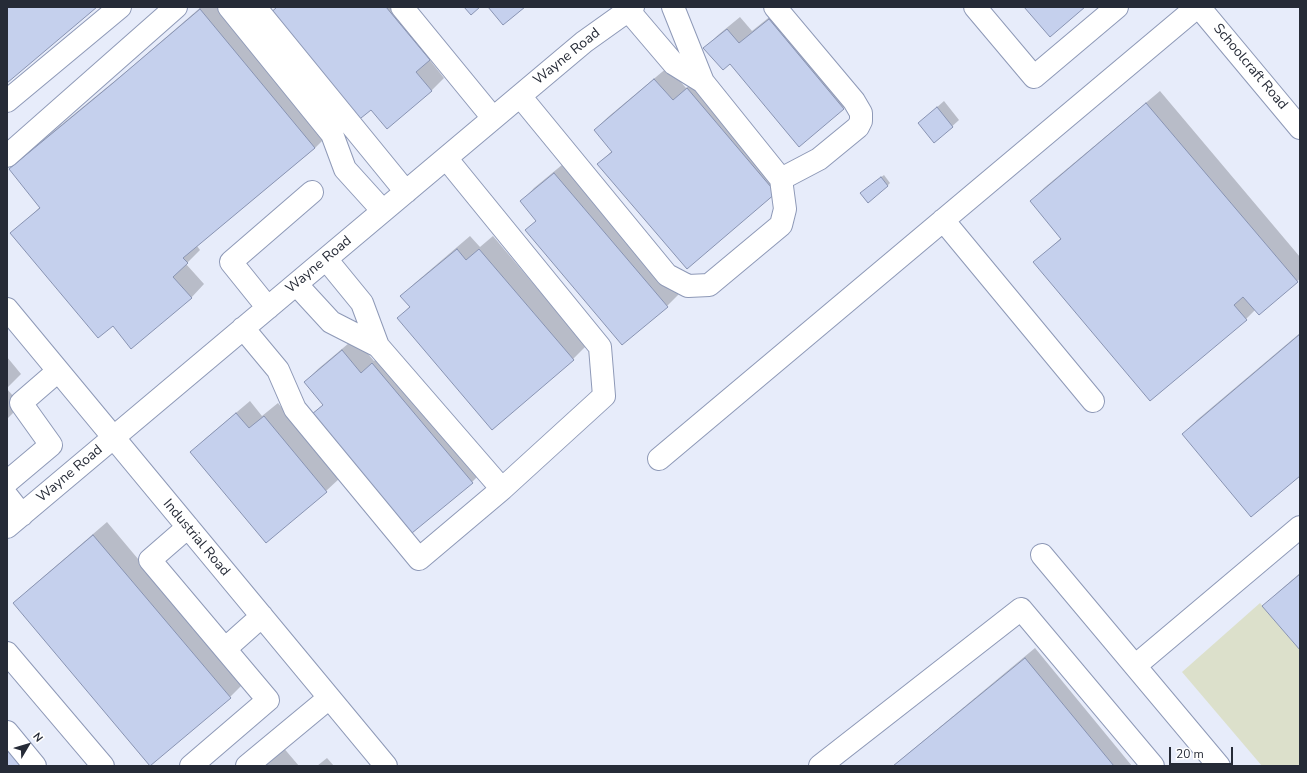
<!DOCTYPE html>
<html>
<head>
<meta charset="utf-8">
<style>
	body { margin:0 }
	#map { position:relative; width:1307px; height:773px; overflow:hidden; background:#e7ecfa; font-family:"Nunito Sans",sans-serif }
	canvas { display:block }
	.frame { position:absolute; inset:0; border:8px solid #262b37; pointer-events:none }
	.north { position:absolute; left:8px; top:725px; width:40px; height:40px; -webkit-text-stroke:3px #fff; paint-order:stroke; rotate:52deg; font-size:11px; font-weight:700; line-height:16px; text-align:center; color:#262b37 }
	.north::after { content:''; display:block; margin:auto; width:14px; height:18px; background:#262b37; clip-path:polygon(50% 0,100% 100%,50% 72%,0 100%) }
	.scale { position:absolute; left:1169px; top:747px; width:64px; height:18px; box-sizing:border-box; border:2px solid #262b37; border-top:0; padding-left:5px; font-size:12px; line-height:14px; white-space:nowrap; color:#262b37; -webkit-text-stroke:3px #fff; paint-order:stroke }
</style>
</head>
<body>
<div id="map">
<canvas width="1307" height="773"></canvas>
<div class="frame"></div>
<div class="north">N</div>
<div class="scale">20 m</div>
</div>
<script>
const context = document.querySelector('canvas').getContext('2d');
context.lineJoin = 'round';
function fill(path, color) {
  context.fillStyle = color;
  context.fill(path, 'evenodd');
}
function toPath(rows) {
  const path = new Path2D();
  for (const r of rows) {
    path.moveTo(r[0], r[1]);
    for (let i = 2; i < r.length; i += 2) path.lineTo(r[i], r[i + 1]);
  }
  return path;
}
function strokePath(path, color, width, dash) {
  context.strokeStyle = color;
  context.lineWidth = width;
  context.lineCap = dash ? 'butt' : 'round';
  context.setLineDash(dash || []);
  context.stroke(path);
}
function drawText(font, color, halo, rows, align = 'center') {
  context.font = font + ' "Nunito Sans",sans-serif';
  context.lineWidth = 4;
  context.setLineDash([]);
  context.textBaseline = 'middle';
  context.strokeStyle = halo;
  context.fillStyle = color;
  for (const [text, x, y, turn = 0] of rows) {
    context.save();
    context.translate(x, y);
    context.rotate((+turn || 0) * Math.PI / 180);
    context.textAlign = isNaN(turn) ? turn : align;
    if (halo) context.strokeText(text, 0, 0);
    context.fillText(text, 0, 0);
    context.restore();
  }
}
fill(toPath([
	[1260,603,1300,650,1300,765,1299,766,1262,766,1182,672]
]), '#dce0cb');
fill(toPath([
	[201,7,222,7,328,135,315,148,197,246,200,250,186,264,204,284,191,298,113,324,12,233,40,207,10,169,23,156,128,70],
	[277,7,410,7,443,46,429,59,444,78,431,91,268,16],
	[782,7,856,95,843,108,799,145,730,63,705,48,718,35,740,17,752,31],
	[668,67,686,88,701,76,788,179,775,193,598,164,613,150,595,130,608,117],
	[1160,91,1300,257,1300,279,1255,310,1246,319,1035,262,1061,238,1031,202,1044,188],
	[944,101,959,120,935,142,926,117],
	[568,160,680,293,667,306,526,230,537,220,521,202,534,188],
	[884,175,890,183,887,186,865,190],
	[470,236,480,247,493,236,586,346,573,359,399,318,410,306,402,296,415,283],
	[1300,333,1300,475,1183,434,1197,420],
	[355,338,374,361,386,351,485,469,472,482,313,414,324,404,305,382,318,369],
	[7,357,21,374,7,388],
	[7,389,21,405,7,419],
	[250,401,262,416,278,403,340,478,326,491,192,452,205,439],
	[107,522,243,684,230,697,15,603,28,590],
	[1300,573,1300,649,1264,606,1277,593],
	[1035,648,1132,766,893,766],
	[282,746,299,766,257,766],
	[327,758,334,766,317,766]
]), '#0003');
const building = toPath([
	[7,7,97,7,7,83,7,7],
	[277,7,386,7,430,60,416,72,432,91,387,129,371,110,356,122,267,16,277,7],
	[464,7,480,7,471,15,464,7],
	[488,7,525,7,503,25,488,7],
	[1024,7,1085,7,1050,37,1024,7],
	[200,9,315,148,183,258,188,263,173,277,192,298,131,349,113,326,98,338,10,233,40,208,9,169,113,83,200,9],
	[769,19,844,109,799,147,730,64,723,70,703,48,727,29,739,43,769,19],
	[654,79,673,100,687,88,776,193,687,269,597,164,612,152,594,130,654,79],
	[1146,103,1298,282,1259,315,1243,297,1234,305,1247,320,1150,401,1033,262,1061,239,1030,201,1146,103],
	[937,107,953,127,934,143,918,123,937,107],
	[554,173,668,307,622,345,525,230,536,221,520,201,554,173],
	[881,177,888,186,868,203,860,193,881,177],
	[457,249,466,260,479,249,574,360,492,430,397,318,410,307,400,296,457,249],
	[1300,334,1300,476,1251,517,1182,434,1300,334],
	[342,350,361,373,372,363,473,483,412,533,312,414,323,405,304,382,342,350],
	[236,413,249,428,264,416,327,492,266,543,190,452,236,413],
	[93,535,231,698,150,766,13,603,93,535],
	[1300,574,1300,650,1262,606,1300,574],
	[1025,658,1114,766,893,766,1025,658],
	[7,750,21,766,7,766,7,750]
]);
fill(building, '#c5d0ed');
strokePath(building, '#8893b2', 1);
const minor = toPath([
	[229,7,332,134,345,169,383,211],
	[255,7,406,192],
	[402,7,493,118],
	[673,7,703,82],
	[775,7,854,101,861,113,861,121,858,127,819,159,781,179],
	[975,7,1034,77,1117,7],
	[520,96,667,275,688,286,709,285,781,225,785,209,781,179,703,82,674,64,628,10],
	[7,101,120,7],
	[7,156,176,7],
	[446,158,600,347,604,396,502,489],
	[943,220,1093,401],
	[326,259,362,303,378,346],
	[268,308,231,262,312,192],
	[7,309,386,766],
	[243,328,278,370,295,409,419,559,502,489,378,346,331,322,296,284],
	[659,459,1197,7],
	[7,482,51,445,21,403,58,371],
	[7,496,22,515],
	[7,527,584,42,633,7],
	[188,527,150,560,268,700,191,766],
	[1042,555,1219,766],
	[225,649,262,616],
	[7,653,103,766],
	[1135,666,1300,527],
	[7,732,35,766],
	[247,766,329,698],
	[820,766,1021,609,1153,766]
]);
const major = toPath([
	[1199,7,1300,128]
]);
strokePath(minor, '#8e99b7', 24);
strokePath(major, '#8e99b7', 24);
strokePath(minor, '#fff', 22);
strokePath(major, '#fff', 22);
drawText('14px', '#262b37', '#fff', [
	["Wayne Road",567,57,-39],
	["Schoolcraft Road",1250,67,50],
	["Wayne Road",319,265,-40],
	["Wayne Road",70,474,-40],
	["Industrial Road",196,538,50]
]);
</script>
</body>
</html>
